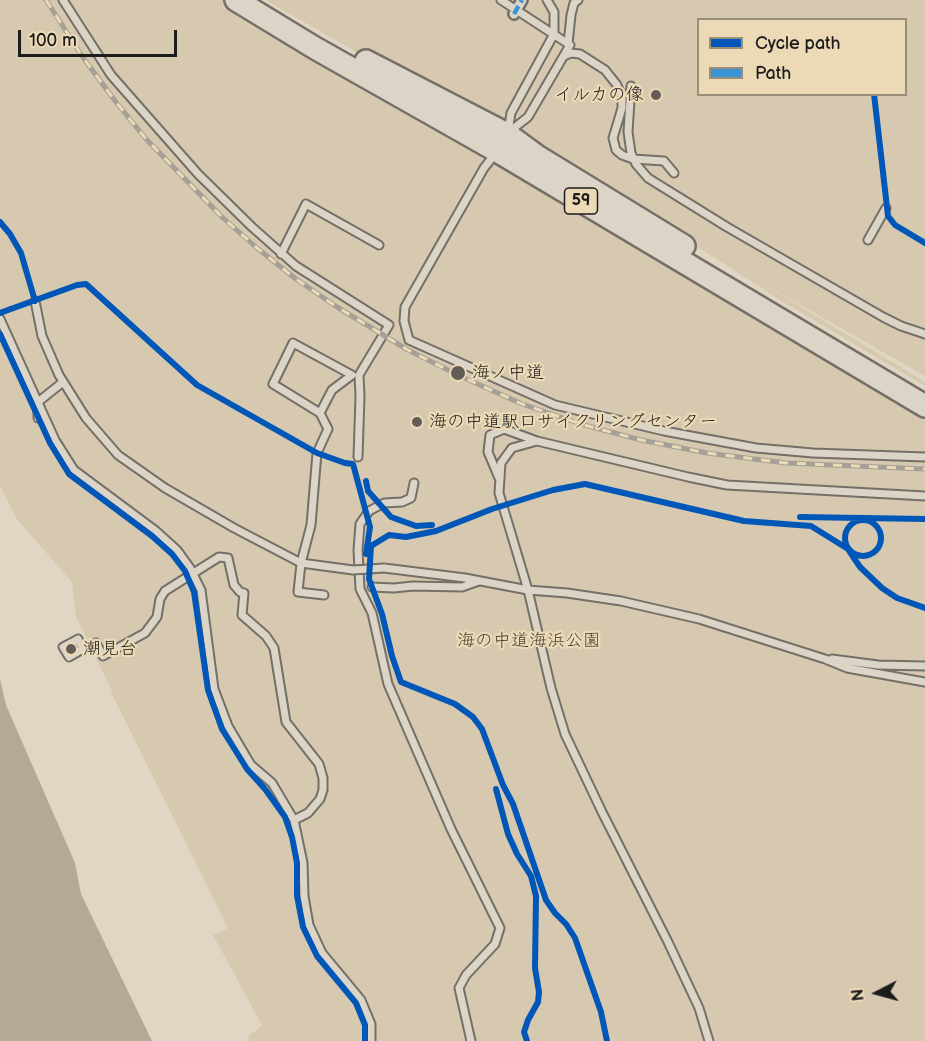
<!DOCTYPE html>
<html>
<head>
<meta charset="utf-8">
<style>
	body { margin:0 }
	#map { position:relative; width:925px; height:1041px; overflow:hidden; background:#e0d6c3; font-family:"Balsamiq Sans",sans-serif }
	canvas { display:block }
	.legend { position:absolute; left:697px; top:18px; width:210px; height:78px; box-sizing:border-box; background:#ecdab7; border:2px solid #998e79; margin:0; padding:8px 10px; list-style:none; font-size:18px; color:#1c1c1c }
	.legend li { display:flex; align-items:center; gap:12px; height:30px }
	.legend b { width:30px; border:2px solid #998e79 }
	.north { position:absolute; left:847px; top:963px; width:60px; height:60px; -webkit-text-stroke:4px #ecdab7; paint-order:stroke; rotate:264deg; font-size:16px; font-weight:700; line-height:24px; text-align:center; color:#1c1c1c }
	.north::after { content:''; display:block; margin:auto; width:21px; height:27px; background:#1c1c1c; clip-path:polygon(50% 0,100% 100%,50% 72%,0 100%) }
	.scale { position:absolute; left:18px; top:30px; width:159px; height:27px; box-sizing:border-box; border:3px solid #1c1c1c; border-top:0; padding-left:8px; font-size:18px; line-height:21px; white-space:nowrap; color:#1c1c1c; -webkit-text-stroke:4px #ecdab7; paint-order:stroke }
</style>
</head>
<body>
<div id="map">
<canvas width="925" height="1041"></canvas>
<ul class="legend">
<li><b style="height:8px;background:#0057b8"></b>Cycle path</li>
<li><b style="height:8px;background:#3a94d4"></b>Path</li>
</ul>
<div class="north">N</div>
<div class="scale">100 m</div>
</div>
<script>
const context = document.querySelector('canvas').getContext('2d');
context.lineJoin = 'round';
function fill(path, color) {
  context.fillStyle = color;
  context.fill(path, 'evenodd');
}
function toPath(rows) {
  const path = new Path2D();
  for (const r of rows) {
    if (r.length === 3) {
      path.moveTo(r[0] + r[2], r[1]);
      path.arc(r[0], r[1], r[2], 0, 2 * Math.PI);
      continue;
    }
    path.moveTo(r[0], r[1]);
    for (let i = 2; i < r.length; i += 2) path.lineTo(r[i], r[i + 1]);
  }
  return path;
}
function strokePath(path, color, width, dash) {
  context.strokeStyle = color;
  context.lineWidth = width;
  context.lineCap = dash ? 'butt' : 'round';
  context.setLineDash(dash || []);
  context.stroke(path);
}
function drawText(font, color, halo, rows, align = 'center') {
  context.font = font + ' "Balsamiq Sans","Klee One",sans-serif';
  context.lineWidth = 4.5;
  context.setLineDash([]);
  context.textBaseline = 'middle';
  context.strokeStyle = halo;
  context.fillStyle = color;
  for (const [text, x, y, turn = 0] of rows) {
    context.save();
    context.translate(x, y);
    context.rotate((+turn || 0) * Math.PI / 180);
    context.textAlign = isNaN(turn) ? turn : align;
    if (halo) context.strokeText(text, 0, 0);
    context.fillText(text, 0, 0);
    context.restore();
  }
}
fill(toPath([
	[0,0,225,0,320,59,466,140,925,416,925,1041,250,1041,248,1037,262,1025,213,935,228,928,111,692,112,691,76,617,72,582,16,518,0,485],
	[265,0,925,0,925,376,762,283,925,382,925,386,788,305,682,237],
	[698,20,906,20,906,94,698,94]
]), '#d6c9b0');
fill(toPath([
	[0,679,6,705,75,863,81,894,152,1041,0,1041]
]), '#b5a993');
const service = toPath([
	[63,0,111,75,198,174,252,227,296,266,389,325,359,375,360,396,358,457],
	[501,0,570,45,528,117,509,132],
	[568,44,571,15,574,3,578,0],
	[564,56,571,53,580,54,605,70,617,85,622,97,622,108,613,138,616,150,622,155,633,159,664,161,674,173],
	[631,86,628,132,631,153,636,164,648,178,727,227,883,317,901,326,925,334],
	[508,132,511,113,554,34,554,12,547,0],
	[495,154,484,168,405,307,404,321,409,340,555,405,664,431,756,448,813,453,925,457],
	[868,240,886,208],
	[281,254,306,204,379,245],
	[35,301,42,336,59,375,86,418,118,455,165,488,234,528,301,563,353,570],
	[0,319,55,440,74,470,156,531,177,550,190,568,201,590,214,689,228,726,251,765,272,783,294,820,303,863,304,896,309,925,322,953,361,1000,371,1024,371,1041],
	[320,413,332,390,352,375,293,343,273,384,320,413,328,429,317,453,311,525,301,563,298,592,324,595],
	[38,418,38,402,63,382],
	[537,441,512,448,501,463,499,493,528,590,551,688,565,734,602,812,668,942,699,1008,709,1041],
	[499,478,488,452,490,435,504,429,537,441,688,477,727,485,925,496],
	[414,483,411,498,402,502,384,503,369,511,360,524,358,550,360,589,372,613,388,684,451,829,500,928,495,944,466,975,459,988,471,1041],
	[384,568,465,578,528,590,567,593,621,601,699,619,825,659,847,668,925,682],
	[372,587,394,588,413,586,462,587,479,581],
	[83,649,78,639,63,647,69,657,83,649,96,643,103,656,145,633,157,617,160,599,165,591,219,557,228,558,234,585,240,592,244,593,242,615,266,636,274,648,286,722,319,764,323,778,323,790,320,799,308,813,294,820],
	[832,659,878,665,925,666]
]);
const pedestrian = toPath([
	[514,14,522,0]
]);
const primary = toPath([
	[236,0,315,48,497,151,925,406],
	[366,61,507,134,537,156,684,246]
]);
strokePath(service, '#747067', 11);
strokePath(pedestrian, '#747067', 14);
strokePath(primary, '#747067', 26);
strokePath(service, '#dcd4c7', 7);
strokePath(pedestrian, '#dcd4c7', 9);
strokePath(primary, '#dcd4c7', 21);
const rail = toPath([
	[46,0,84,59,116,102,146,139,222,217,257,248,296,279,337,307,408,350,460,376,522,404,584,425,641,440,707,453,786,463,925,469]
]);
strokePath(rail, '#a5a095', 5);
strokePath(rail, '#ecdab7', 3, [9]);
const serviceBridge = toPath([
	[353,570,384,568]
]);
strokePath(serviceBridge, '#747067', 11, []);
strokePath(serviceBridge, '#dcd4c7', 7);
strokePath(toPath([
	[514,14,522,0]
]), '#3a94d4', 4.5, [9, 4.5]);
strokePath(toPath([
	[874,94,888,216,895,225,925,243],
	[0,222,10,234,21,253,35,301],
	[0,313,77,285,86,284,197,385,317,453,345,463,353,464,370,527,366,554],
	[0,334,50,443,69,474,152,536,172,554,185,571,194,592,208,690,222,729,247,769,265,789,285,817,292,837,297,863,297,896,303,927,317,956,356,1003,365,1025,365,1041],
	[366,481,368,491,391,517,416,526,432,525],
	[800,517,925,519],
	[863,538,18],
	[496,789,508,834,517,854,531,876,536,896,535,968,539,992,538,1002,528,1020,524,1032,527,1041],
	[607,1041,601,1012,575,938,566,924,555,913,546,900,513,804,503,785,482,729,473,717,455,704,401,682,392,656,382,614,369,579,371,546,389,535,406,537,436,531,492,509,553,490,585,484,744,521,811,526,848,549,860,567,882,588,897,598,925,608]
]), '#0057b8', 6);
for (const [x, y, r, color] of [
	[656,95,6,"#615d56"],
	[458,373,8,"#615d56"],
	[417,422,6,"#615d56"],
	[71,649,6,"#615d56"]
]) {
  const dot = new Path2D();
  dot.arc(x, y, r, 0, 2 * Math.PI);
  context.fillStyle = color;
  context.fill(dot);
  strokePath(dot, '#ecdab7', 2);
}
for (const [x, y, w] of [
	[581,201,33]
]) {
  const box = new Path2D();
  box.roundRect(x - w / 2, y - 13, w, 26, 4.5);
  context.fillStyle = '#ecdab7';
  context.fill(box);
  strokePath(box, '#1c1c1c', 1.5);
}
drawText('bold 16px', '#1c1c1c', null, [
	["59",581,201]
]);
drawText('18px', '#1c1c1c', '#ecdab7', [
	["イルカの像",644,95,"right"],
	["海ノ中道",472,373],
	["海の中道駅口サイクリングセンター",429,422],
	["潮見台",83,649]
], 'left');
drawText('18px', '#48443d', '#ecdab7', [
	["海の中道海浜公園",529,641]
]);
</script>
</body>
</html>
